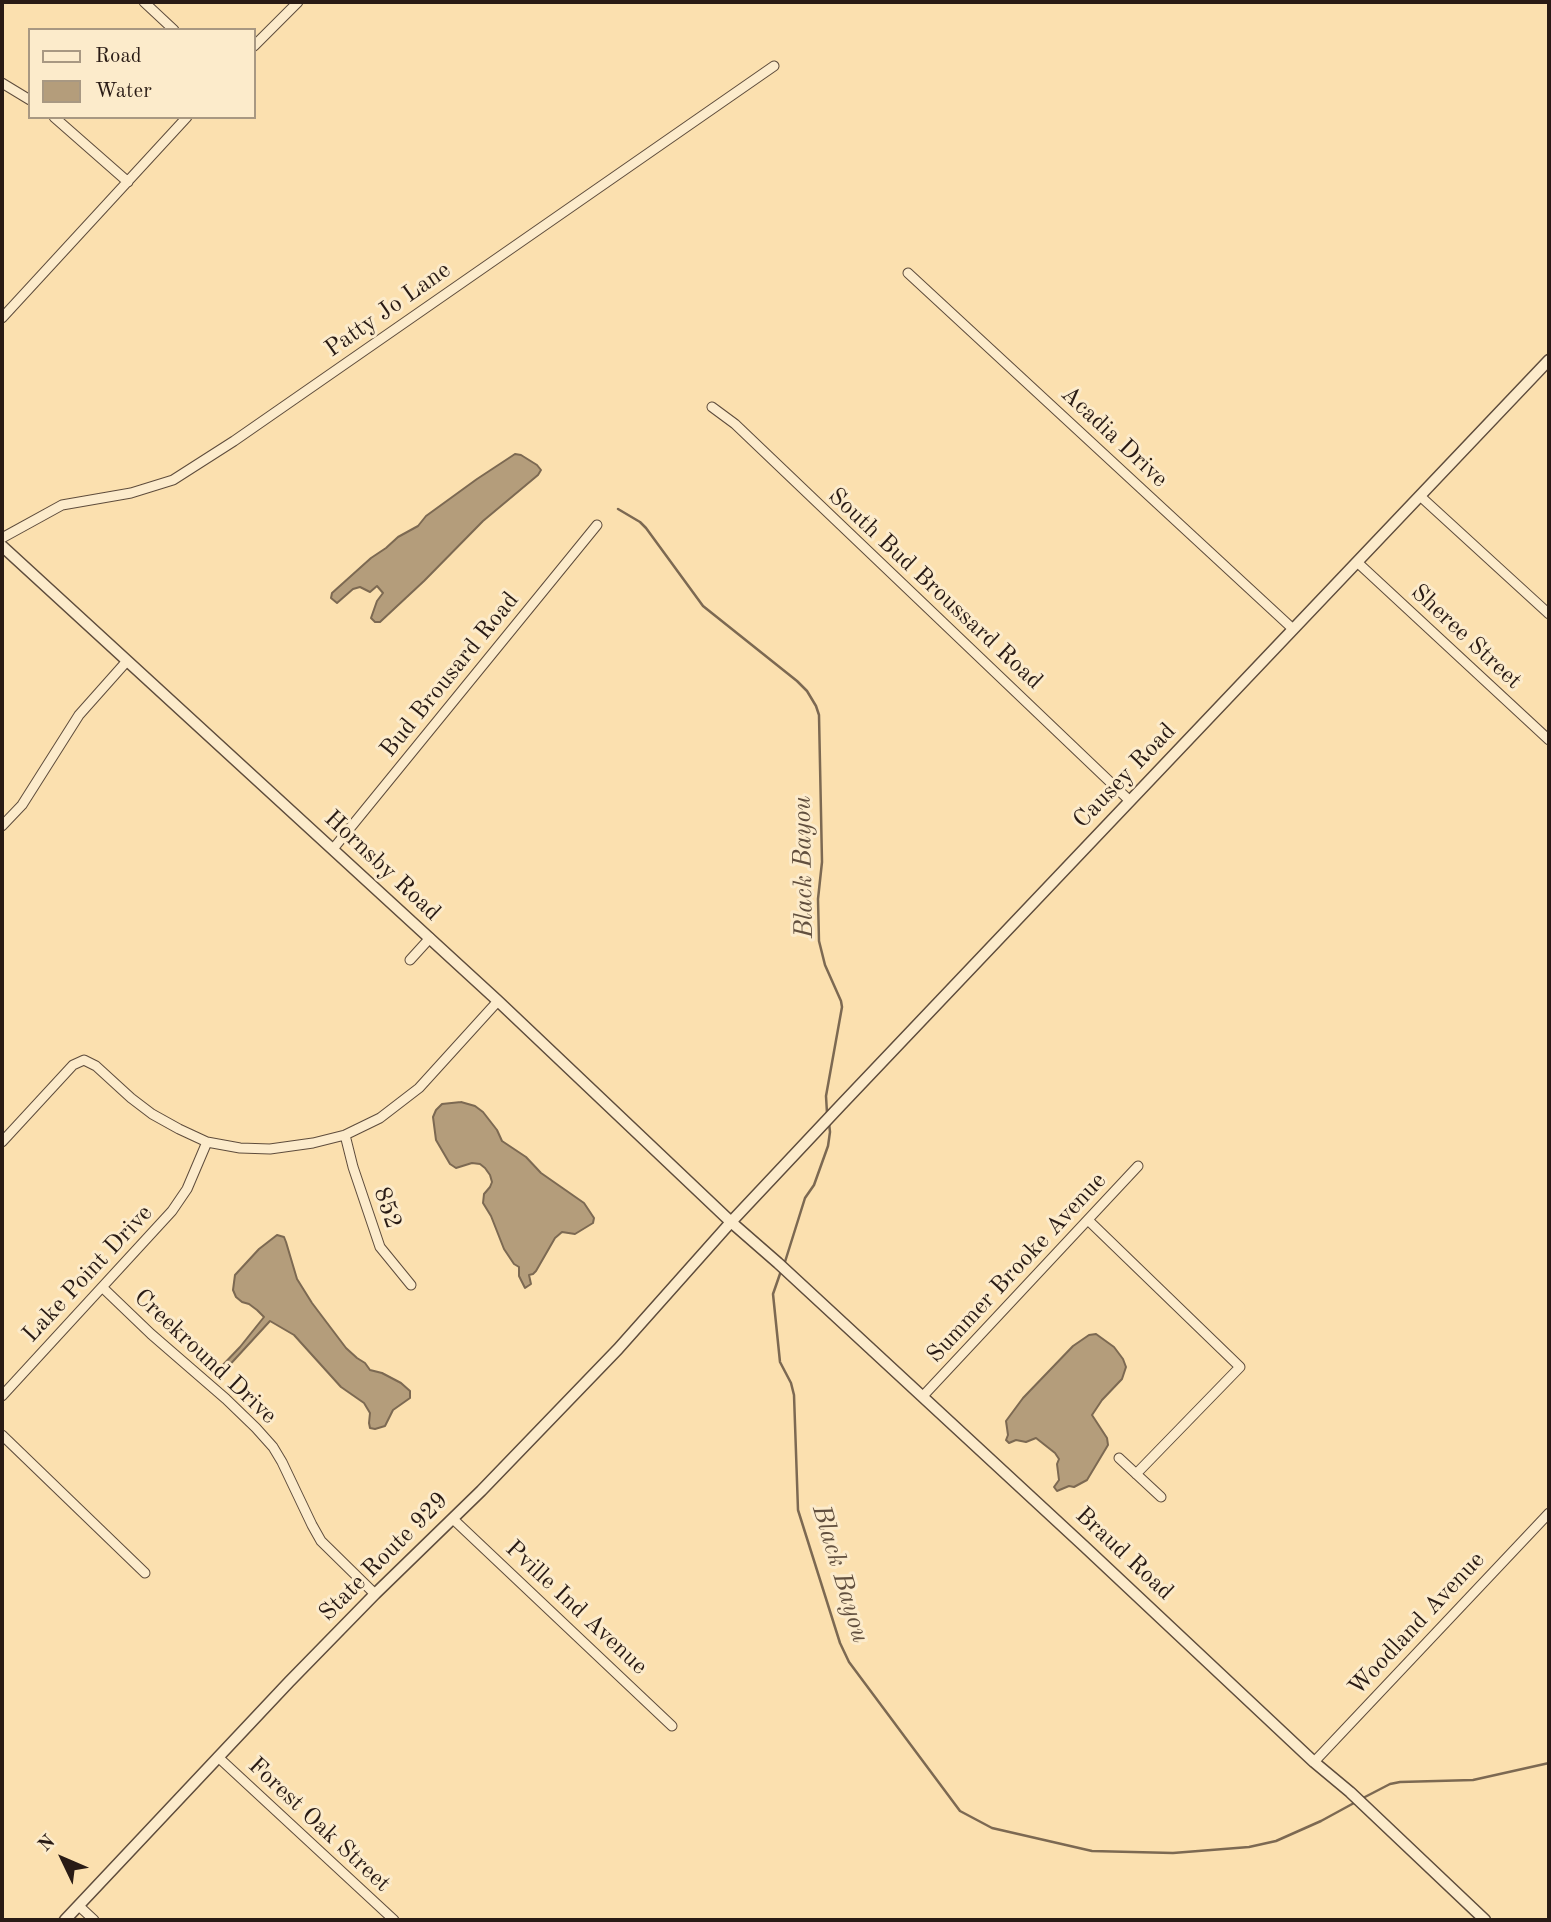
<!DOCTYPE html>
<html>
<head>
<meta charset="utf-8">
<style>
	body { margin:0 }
	#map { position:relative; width:1551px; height:1922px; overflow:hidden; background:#fbe0af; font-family:"Old Standard TT",serif }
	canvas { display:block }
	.frame { position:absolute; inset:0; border:4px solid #291b15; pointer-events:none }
	.legend { position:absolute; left:28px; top:28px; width:228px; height:91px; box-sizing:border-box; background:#fcebcb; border:2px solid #a89882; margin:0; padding:9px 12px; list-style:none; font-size:21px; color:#291b15 }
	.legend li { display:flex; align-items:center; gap:14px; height:35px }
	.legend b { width:35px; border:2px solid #a89882 }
	.north { position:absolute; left:28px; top:1824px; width:70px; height:70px; -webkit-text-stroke:5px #fcebcb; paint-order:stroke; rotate:314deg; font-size:19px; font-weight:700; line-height:28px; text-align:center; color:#291b15 }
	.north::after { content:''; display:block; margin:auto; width:24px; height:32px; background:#291b15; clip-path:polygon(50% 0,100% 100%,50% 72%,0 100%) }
</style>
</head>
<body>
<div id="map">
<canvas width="1551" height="1922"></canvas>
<div class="frame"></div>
<ul class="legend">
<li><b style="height:9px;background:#fcebcb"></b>Road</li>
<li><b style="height:19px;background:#b49d7b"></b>Water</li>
</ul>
<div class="north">N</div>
</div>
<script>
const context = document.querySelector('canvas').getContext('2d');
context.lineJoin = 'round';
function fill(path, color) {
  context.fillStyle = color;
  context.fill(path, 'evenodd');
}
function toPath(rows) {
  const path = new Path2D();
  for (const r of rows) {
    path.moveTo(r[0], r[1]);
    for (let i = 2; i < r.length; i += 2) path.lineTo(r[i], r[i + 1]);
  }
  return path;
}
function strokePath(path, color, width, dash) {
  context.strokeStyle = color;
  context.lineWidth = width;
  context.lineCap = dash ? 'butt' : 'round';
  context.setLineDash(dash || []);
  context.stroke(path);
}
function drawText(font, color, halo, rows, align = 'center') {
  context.font = font + ' "Old Standard TT",serif';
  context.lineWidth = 6;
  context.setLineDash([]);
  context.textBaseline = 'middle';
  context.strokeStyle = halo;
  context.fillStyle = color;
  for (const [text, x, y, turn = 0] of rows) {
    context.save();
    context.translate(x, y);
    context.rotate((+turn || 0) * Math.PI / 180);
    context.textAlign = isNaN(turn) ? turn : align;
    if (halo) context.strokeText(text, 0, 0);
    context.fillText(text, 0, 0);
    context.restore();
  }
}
const water = toPath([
	[515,454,521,455,537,465,541,470,538,475,483,521,424,581,380,622,375,622,371,618,377,601,383,593,377,586,370,592,360,587,353,589,337,603,331,598,332,593,371,558,386,548,398,537,418,526,426,516,477,479,515,454],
	[461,1102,475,1106,483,1112,497,1130,502,1141,526,1157,541,1173,584,1203,594,1218,593,1223,575,1234,562,1232,555,1238,536,1271,533,1274,529,1275,531,1284,525,1288,519,1276,519,1267,514,1264,504,1249,491,1216,483,1203,484,1194,490,1187,492,1182,490,1175,485,1168,480,1164,472,1163,456,1168,450,1164,436,1140,433,1117,436,1110,442,1104,461,1102],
	[277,1235,284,1237,286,1242,297,1279,312,1303,346,1348,357,1358,365,1363,370,1370,382,1373,401,1383,410,1391,410,1398,393,1410,385,1426,375,1429,370,1428,369,1423,370,1413,364,1403,341,1387,294,1335,270,1321,225,1370,223,1375,220,1373,218,1370,240,1347,264,1317,257,1310,249,1304,242,1302,236,1297,233,1290,235,1275,259,1249,277,1235],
	[1096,1334,1114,1347,1123,1359,1126,1367,1122,1379,1102,1400,1092,1415,1107,1438,1108,1445,1087,1480,1074,1487,1069,1486,1057,1491,1054,1487,1059,1480,1057,1464,1059,1459,1055,1453,1036,1438,1026,1442,1016,1440,1009,1443,1006,1440,1008,1435,1006,1421,1023,1398,1073,1346,1089,1335,1096,1334]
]);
fill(water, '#b49d7b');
strokePath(water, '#7c6952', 2);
strokePath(toPath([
	[618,509,640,522,646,528,703,606,797,681,807,691,816,706,819,715,822,862,818,899,819,941,825,965,841,1001,842,1007,826,1096,827,1113],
	[784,1265,805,1198,814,1185,828,1146,830,1132,829,1123],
	[781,1271,773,1294,780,1362,791,1383,794,1395,798,1510,840,1643,849,1662,960,1811,992,1828,1092,1851,1173,1853,1249,1847,1276,1841,1321,1821,1354,1803],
	[1363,1798,1390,1784,1400,1782,1473,1780,1549,1763]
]), '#7c6952', 2.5);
const minor = toPath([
	[144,2,174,30],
	[254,46,298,2],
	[2,83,30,100],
	[54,117,128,182],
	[908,273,1293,629],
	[2,318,187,117],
	[712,407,735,424,1130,801],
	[1420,496,1549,614],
	[2,538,62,505,131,493,173,480,234,441,774,66],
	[1357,562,1549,740],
	[2,826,22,805,79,715,127,661],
	[333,849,597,525],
	[410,960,430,938],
	[345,1135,353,1167,380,1247,411,1285],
	[2,1142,73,1065,84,1060,96,1066,131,1098,152,1114,179,1129,207,1142,240,1148,270,1149,313,1143,345,1135,380,1118,419,1088,498,1001],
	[1088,1220,1240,1367,1136,1474],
	[102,1287,151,1334,226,1399,256,1428,273,1447,282,1462,312,1525,321,1541,375,1594],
	[2,1396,172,1211,187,1189,207,1142],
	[923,1396,1138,1166],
	[2,1435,145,1573],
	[1119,1458,1161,1497],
	[453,1519,672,1726],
	[218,1757,394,1920],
	[1314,1762,1549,1513],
	[79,1906,94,1920]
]);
const tertiary = toPath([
	[2,546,498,1001,731,1222,778,1263,1085,1547,1314,1762,1350,1792,1485,1920],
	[65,1920,289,1682,375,1594,481,1491,618,1349,731,1222,841,1105,1549,360]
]);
strokePath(minor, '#5e4c3c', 11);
strokePath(tertiary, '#5e4c3c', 13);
strokePath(minor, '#fcebcb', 9);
strokePath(tertiary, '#fcebcb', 10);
drawText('24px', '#291b15', '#fcebcb', [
	["Patty Jo Lane",388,310,-35],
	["Acadia Drive",1114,437,43],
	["South Bud Broussard Road",935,589,43],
	["Sheree Street",1466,637,43],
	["Bud Brousard Road",450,675,-51],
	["Causey Road",1125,776,-46],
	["Hornsby Road",382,866,43],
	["852",387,1208,71],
	["Summer Brooke Avenue",1017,1268,-47],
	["Lake Point Drive",88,1274,-47],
	["Creekround Drive",205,1357,43],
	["Braud Road",1124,1554,43],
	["State Route 929",384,1557,-45],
	["Pville Ind Avenue",576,1608,43],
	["Woodland Avenue",1417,1624,-47],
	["Forest Oak Street",319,1825,43]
]);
drawText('italic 26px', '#614f3e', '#fcebcb', [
	["Black Bayou",804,867,-91],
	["Black Bayou",840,1574,73]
]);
</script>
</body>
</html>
